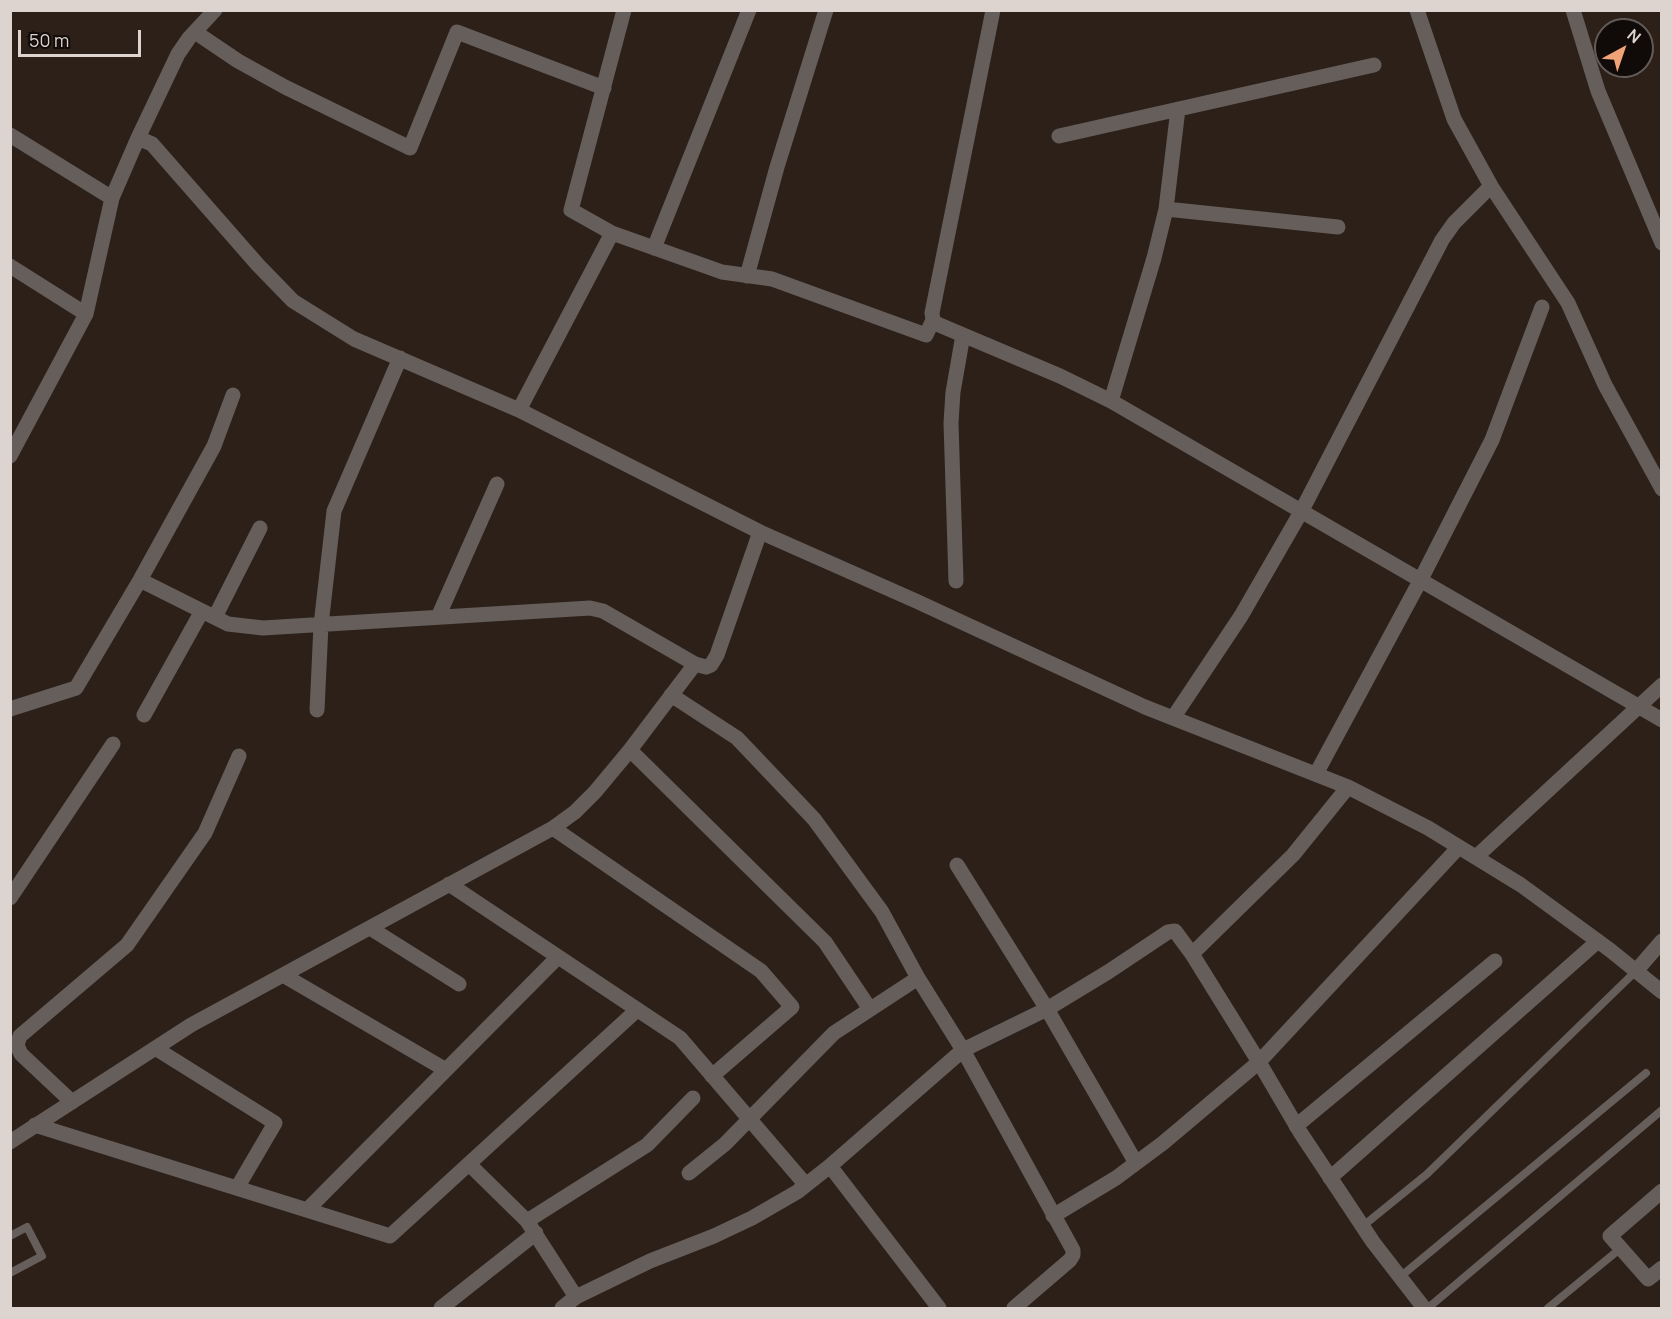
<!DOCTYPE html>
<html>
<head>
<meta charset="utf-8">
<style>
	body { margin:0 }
	#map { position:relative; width:1672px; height:1319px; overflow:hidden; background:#2c2019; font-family:Manrope,sans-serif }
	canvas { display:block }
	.frame { position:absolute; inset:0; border:12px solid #ddd4cf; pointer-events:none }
	.north { position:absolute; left:1594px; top:18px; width:60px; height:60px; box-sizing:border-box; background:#100b08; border:2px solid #625b58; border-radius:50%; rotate:40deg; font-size:16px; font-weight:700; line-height:24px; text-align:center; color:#ddd4cf }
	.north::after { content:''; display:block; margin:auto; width:21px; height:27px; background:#efa376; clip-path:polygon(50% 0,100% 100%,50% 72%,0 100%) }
	.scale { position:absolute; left:18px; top:30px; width:123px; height:27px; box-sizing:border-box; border:3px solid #ddd4cf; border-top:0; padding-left:8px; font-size:18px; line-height:21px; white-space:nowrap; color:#ddd4cf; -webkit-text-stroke:4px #100b08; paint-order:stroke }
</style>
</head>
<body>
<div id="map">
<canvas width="1672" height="1319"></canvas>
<div class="frame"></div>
<div class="north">N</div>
<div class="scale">50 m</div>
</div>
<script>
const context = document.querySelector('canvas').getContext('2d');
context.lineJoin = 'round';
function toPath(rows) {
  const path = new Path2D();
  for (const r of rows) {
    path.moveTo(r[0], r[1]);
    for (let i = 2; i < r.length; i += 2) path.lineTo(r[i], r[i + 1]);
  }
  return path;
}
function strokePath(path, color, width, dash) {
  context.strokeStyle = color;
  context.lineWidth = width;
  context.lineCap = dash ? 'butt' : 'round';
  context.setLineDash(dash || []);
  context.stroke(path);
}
strokePath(toPath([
	[1363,1226,1427,1174,1636,971],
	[10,1236,27,1227,42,1256,10,1273],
	[1400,1277,1646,1073],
	[1428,1308,1662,1110],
	[1548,1308,1621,1248]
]), '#655e5a', 8);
strokePath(toPath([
	[1417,10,1454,119,1491,186,1568,303,1605,385,1662,489],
	[1573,10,1598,91,1662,243],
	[195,32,238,61,285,87,410,148,457,32,604,88],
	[10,135,112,198],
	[1059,136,1374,65],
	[138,138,152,144,258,265,293,301,354,339,519,410,760,532,916,601,1145,707,1348,787,1428,828,1521,885,1610,950,1662,992],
	[1166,209,1338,227],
	[612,233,571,210,624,10],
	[654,248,749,10],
	[10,266,86,314],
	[747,276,777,167,826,10],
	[933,320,937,324,1060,376,1111,401,1662,720],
	[1111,401,1154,258,1166,209,1178,109],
	[519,410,612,233,722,272,772,279,926,335,933,320,932,313,993,10],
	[10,456,86,314,112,198,138,138,178,54,189,38,215,10],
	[140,580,228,624,263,628,590,608,603,611,695,664,706,667,711,665,717,655,760,532],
	[956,581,951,423,953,392,963,335],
	[215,617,260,528],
	[438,617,497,484],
	[671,695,737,738,814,819,882,912,918,978,963,1050,1073,1250,1073,1255,1070,1260,1014,1308],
	[10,709,76,688,140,580,214,446,233,395],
	[317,710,321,625,334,511,400,358],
	[144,715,202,611],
	[1173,718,1241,616,1301,512,1442,240,1454,223,1491,186],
	[630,750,825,942,870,1009],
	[1316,774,1420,581,1492,440,1542,307],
	[553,828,761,971,792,1007,712,1076],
	[1476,857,1662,685],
	[957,865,1047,1009,1136,1163],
	[449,884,680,1038,806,1185],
	[10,898,113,744],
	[370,928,459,984],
	[1192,954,1293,855,1348,787],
	[1636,971,1662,941],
	[283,975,446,1070],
	[155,1048,275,1123,237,1188],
	[72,1102,21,1054,17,1045,20,1036,127,945,205,833,239,756],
	[35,1125,390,1236,637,1010],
	[1296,1126,1495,961],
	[10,1142,191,1025,553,828,575,812,595,792,630,750,695,664],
	[469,1164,527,1221,576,1297],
	[830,1166,939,1308],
	[689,1173,725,1144,834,1033,918,978],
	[1330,1178,1598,941],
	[1662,1191,1610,1236,1648,1279,1662,1268],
	[307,1210,558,957],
	[1053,1216,1116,1178,1163,1143,1259,1062,1459,847],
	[527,1221,647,1145,693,1098],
	[441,1308,536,1233],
	[562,1308,576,1297,650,1261,714,1236,752,1218,797,1192,830,1166,963,1050,1047,1009,1108,972,1168,932,1175,931,1192,954,1259,1062,1300,1132,1373,1242,1424,1308]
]), '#655e5a', 15);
</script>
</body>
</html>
